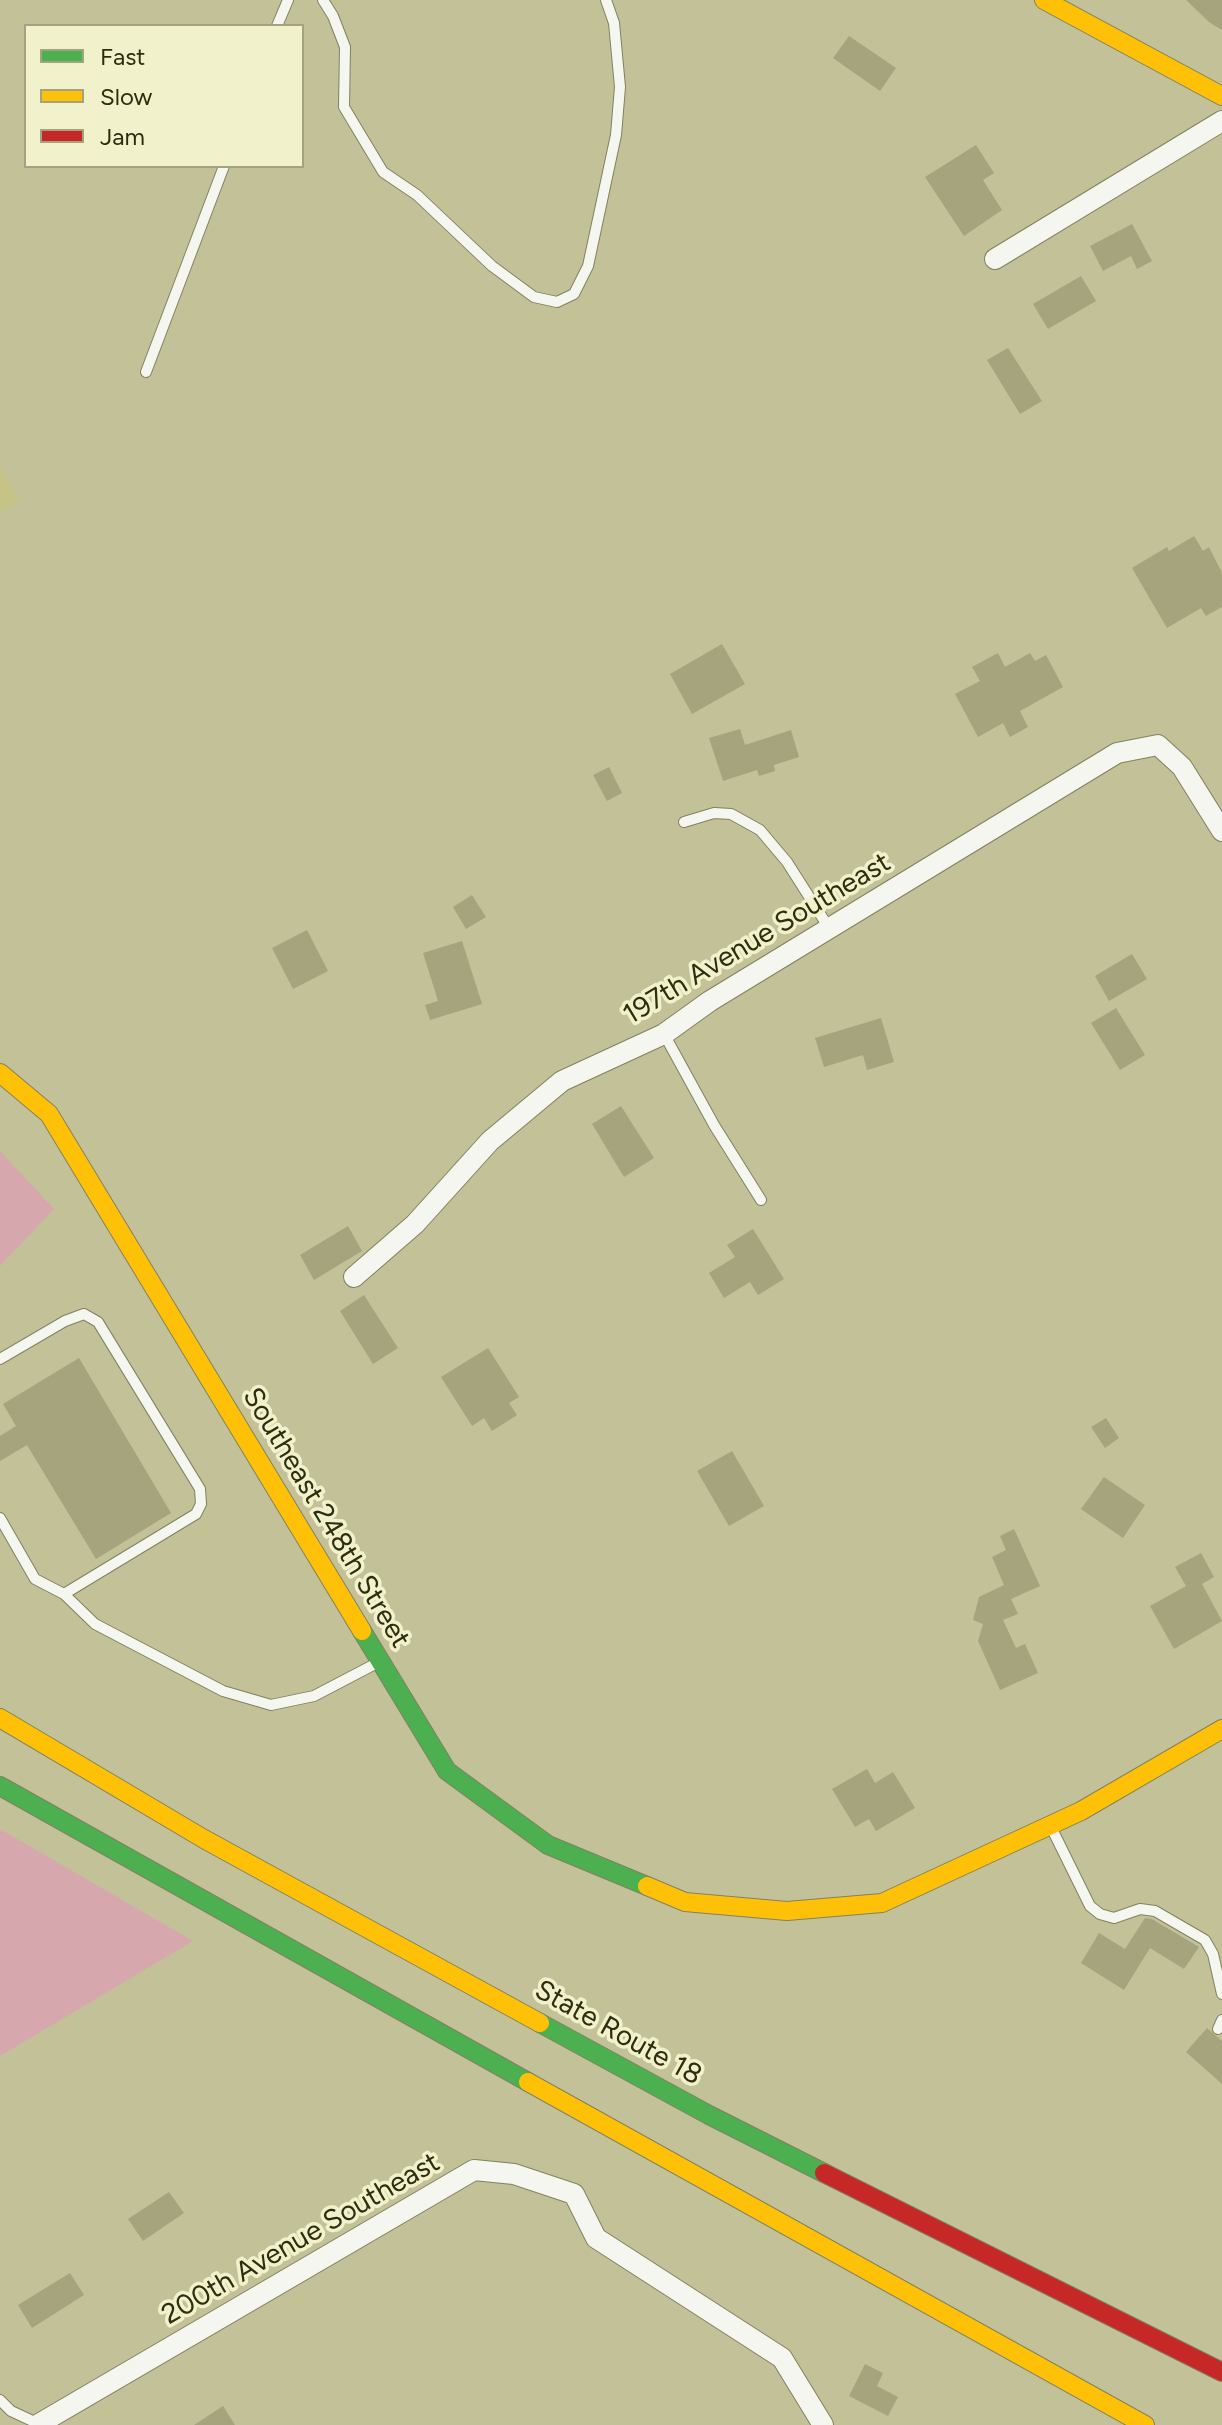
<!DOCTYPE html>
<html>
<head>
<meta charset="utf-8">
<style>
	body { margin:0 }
	#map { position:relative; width:1222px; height:2425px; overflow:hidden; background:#c2c198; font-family:Figtree,sans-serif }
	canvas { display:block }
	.legend { position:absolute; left:24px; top:24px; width:280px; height:144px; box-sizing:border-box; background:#f1f1cc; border:2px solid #a3a380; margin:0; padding:10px 14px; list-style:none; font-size:24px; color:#2e2d0e }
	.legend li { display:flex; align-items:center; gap:16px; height:40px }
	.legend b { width:40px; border:2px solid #a3a380 }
</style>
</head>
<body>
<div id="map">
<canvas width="1222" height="2425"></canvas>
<ul class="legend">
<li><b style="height:10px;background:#4caf50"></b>Fast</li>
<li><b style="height:10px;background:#ffc107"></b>Slow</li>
<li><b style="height:10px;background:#c62828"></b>Jam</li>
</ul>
</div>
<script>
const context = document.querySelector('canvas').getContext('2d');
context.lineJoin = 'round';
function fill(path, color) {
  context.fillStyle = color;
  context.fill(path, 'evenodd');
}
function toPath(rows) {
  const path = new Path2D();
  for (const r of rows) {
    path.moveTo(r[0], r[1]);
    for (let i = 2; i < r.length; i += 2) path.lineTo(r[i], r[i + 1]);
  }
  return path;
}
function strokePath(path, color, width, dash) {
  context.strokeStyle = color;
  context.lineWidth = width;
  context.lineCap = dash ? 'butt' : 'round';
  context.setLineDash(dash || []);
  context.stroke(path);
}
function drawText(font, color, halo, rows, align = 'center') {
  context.font = font + ' Figtree,sans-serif';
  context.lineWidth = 7;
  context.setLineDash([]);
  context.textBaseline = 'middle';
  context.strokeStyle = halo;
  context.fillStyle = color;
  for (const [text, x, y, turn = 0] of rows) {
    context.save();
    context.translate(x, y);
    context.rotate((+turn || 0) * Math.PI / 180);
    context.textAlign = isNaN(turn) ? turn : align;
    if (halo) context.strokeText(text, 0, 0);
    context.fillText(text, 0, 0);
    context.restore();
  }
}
fill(toPath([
	[0,466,19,500,0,513]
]), '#c6c484');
fill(toPath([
	[0,1151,54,1209,0,1266],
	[0,1829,193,1941,0,2056]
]), '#d6a8ae');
fill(toPath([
	[1186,0,1222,0,1222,30,1209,22],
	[849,36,896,68,880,91,833,58],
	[976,145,994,173,983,180,1002,210,964,236,925,177],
	[1132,224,1152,261,1137,269,1131,256,1103,271,1090,246],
	[1081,276,1096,301,1048,329,1033,304],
	[1008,348,1042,401,1020,414,987,360],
	[1194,536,1203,551,1209,547,1222,573,1222,607,1206,616,1201,608,1167,628,1132,568,1167,547,1169,551],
	[722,644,745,684,692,714,670,674],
	[998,653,1005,667,1030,653,1035,661,1046,655,1063,687,1020,711,1028,727,1010,737,1003,723,978,737,955,694,980,681,972,667],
	[740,729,745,745,791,730,799,757,774,765,775,771,759,776,757,770,723,781,709,738],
	[609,767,622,793,607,801,593,775],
	[472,895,486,917,466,929,453,907],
	[307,930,328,971,293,989,272,948],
	[462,941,482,1004,430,1020,425,1005,438,1001,423,953],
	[1132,954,1147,979,1109,1001,1095,976],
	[1116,1008,1145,1055,1120,1070,1091,1023],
	[881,1018,894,1062,867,1070,863,1055,824,1067,815,1038],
	[621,1106,654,1158,624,1177,592,1124],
	[348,1226,362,1251,314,1280,300,1255],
	[753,1229,784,1279,758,1295,750,1282,724,1298,709,1273,735,1257,727,1245],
	[364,1295,398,1348,373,1364,340,1311],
	[488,1348,519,1397,509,1403,517,1415,492,1431,484,1418,472,1426,441,1377],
	[79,1358,171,1513,96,1559,27,1445,0,1461,0,1436,16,1426,3,1404],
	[1106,1418,1119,1438,1105,1448,1091,1427],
	[732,1451,764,1506,729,1526,697,1471],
	[1104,1477,1145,1505,1123,1538,1081,1509],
	[1014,1529,1040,1586,1011,1599,1018,1614,1003,1620,1016,1648,1025,1644,1038,1673,1000,1690,978,1641,983,1624,973,1620,979,1597,1004,1585,992,1557,1006,1550,1000,1536],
	[1201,1553,1214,1577,1202,1584,1222,1621,1174,1649,1150,1606,1186,1586,1175,1567],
	[867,1769,875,1783,893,1772,915,1808,876,1831,869,1819,855,1827,832,1789],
	[1145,1918,1152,1919,1199,1947,1184,1969,1150,1948,1124,1990,1081,1963,1099,1933,1125,1949],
	[1207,2028,1222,2041,1222,2084,1186,2052],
	[169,2192,184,2213,143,2241,128,2219],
	[70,2273,84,2295,32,2328,18,2305],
	[865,2364,883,2373,877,2386,898,2397,888,2416,849,2396],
	[223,2406,235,2425,194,2425]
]), '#a5a47d');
const lane = toPath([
	[323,0,333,16,345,47,344,107,383,172,417,195,492,266,534,297,557,302,574,294,588,266,616,135,620,87,614,23,606,0],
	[277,26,288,0],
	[146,372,224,166],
	[684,822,714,813,731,814,760,830,787,862,829,928],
	[664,1034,714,1125,761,1200],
	[0,1359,65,1321,84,1314,98,1322,200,1489,201,1504,196,1514,64,1594],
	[0,1518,35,1579,64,1594,95,1624,223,1691,271,1705,314,1696,379,1662],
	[1051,1827,1090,1906,1100,1914,1114,1918,1140,1909,1155,1911,1205,1940,1213,1954,1222,1994],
	[1218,2029,1222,2020],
	[0,2400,11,2411,39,2424]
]);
const street = toPath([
	[995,259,1222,121],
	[354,1277,415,1224,490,1141,562,1081,664,1034,710,1001,1117,753,1158,745,1182,767,1222,831],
	[39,2424,474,2170,514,2174,574,2194,596,2238,782,2358,823,2425]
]);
const fast = toPath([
	[362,1631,447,1771,548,1845,647,1886],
	[0,1786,528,2082],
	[540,2023,709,2115,824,2173]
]);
const slow = toPath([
	[1044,0,1222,96],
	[0,1073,49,1114,362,1631],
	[0,1718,204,1839,540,2023],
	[647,1886,685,1902,787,1911,882,1903,1081,1811,1222,1729],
	[528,2082,1145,2425]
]);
const jam = toPath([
	[824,2173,1222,2372]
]);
strokePath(lane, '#82815f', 12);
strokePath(street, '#82815f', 22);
strokePath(fast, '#82815f', 20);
strokePath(slow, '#82815f', 20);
strokePath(jam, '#82815f', 20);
strokePath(lane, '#f6f6f0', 10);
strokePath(street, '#f6f6f0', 20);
strokePath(fast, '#4caf50', 18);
strokePath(slow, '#ffc107', 18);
strokePath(jam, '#c62828', 18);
drawText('28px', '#2e2d0e', '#f1f1cc', [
	["197th Avenue Southeast",757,939,-31],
	["Southeast 248th Street",326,1518,59],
	["State Route 18",618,2033,29],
	["200th Avenue Southeast",301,2239,-30]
]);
</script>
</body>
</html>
